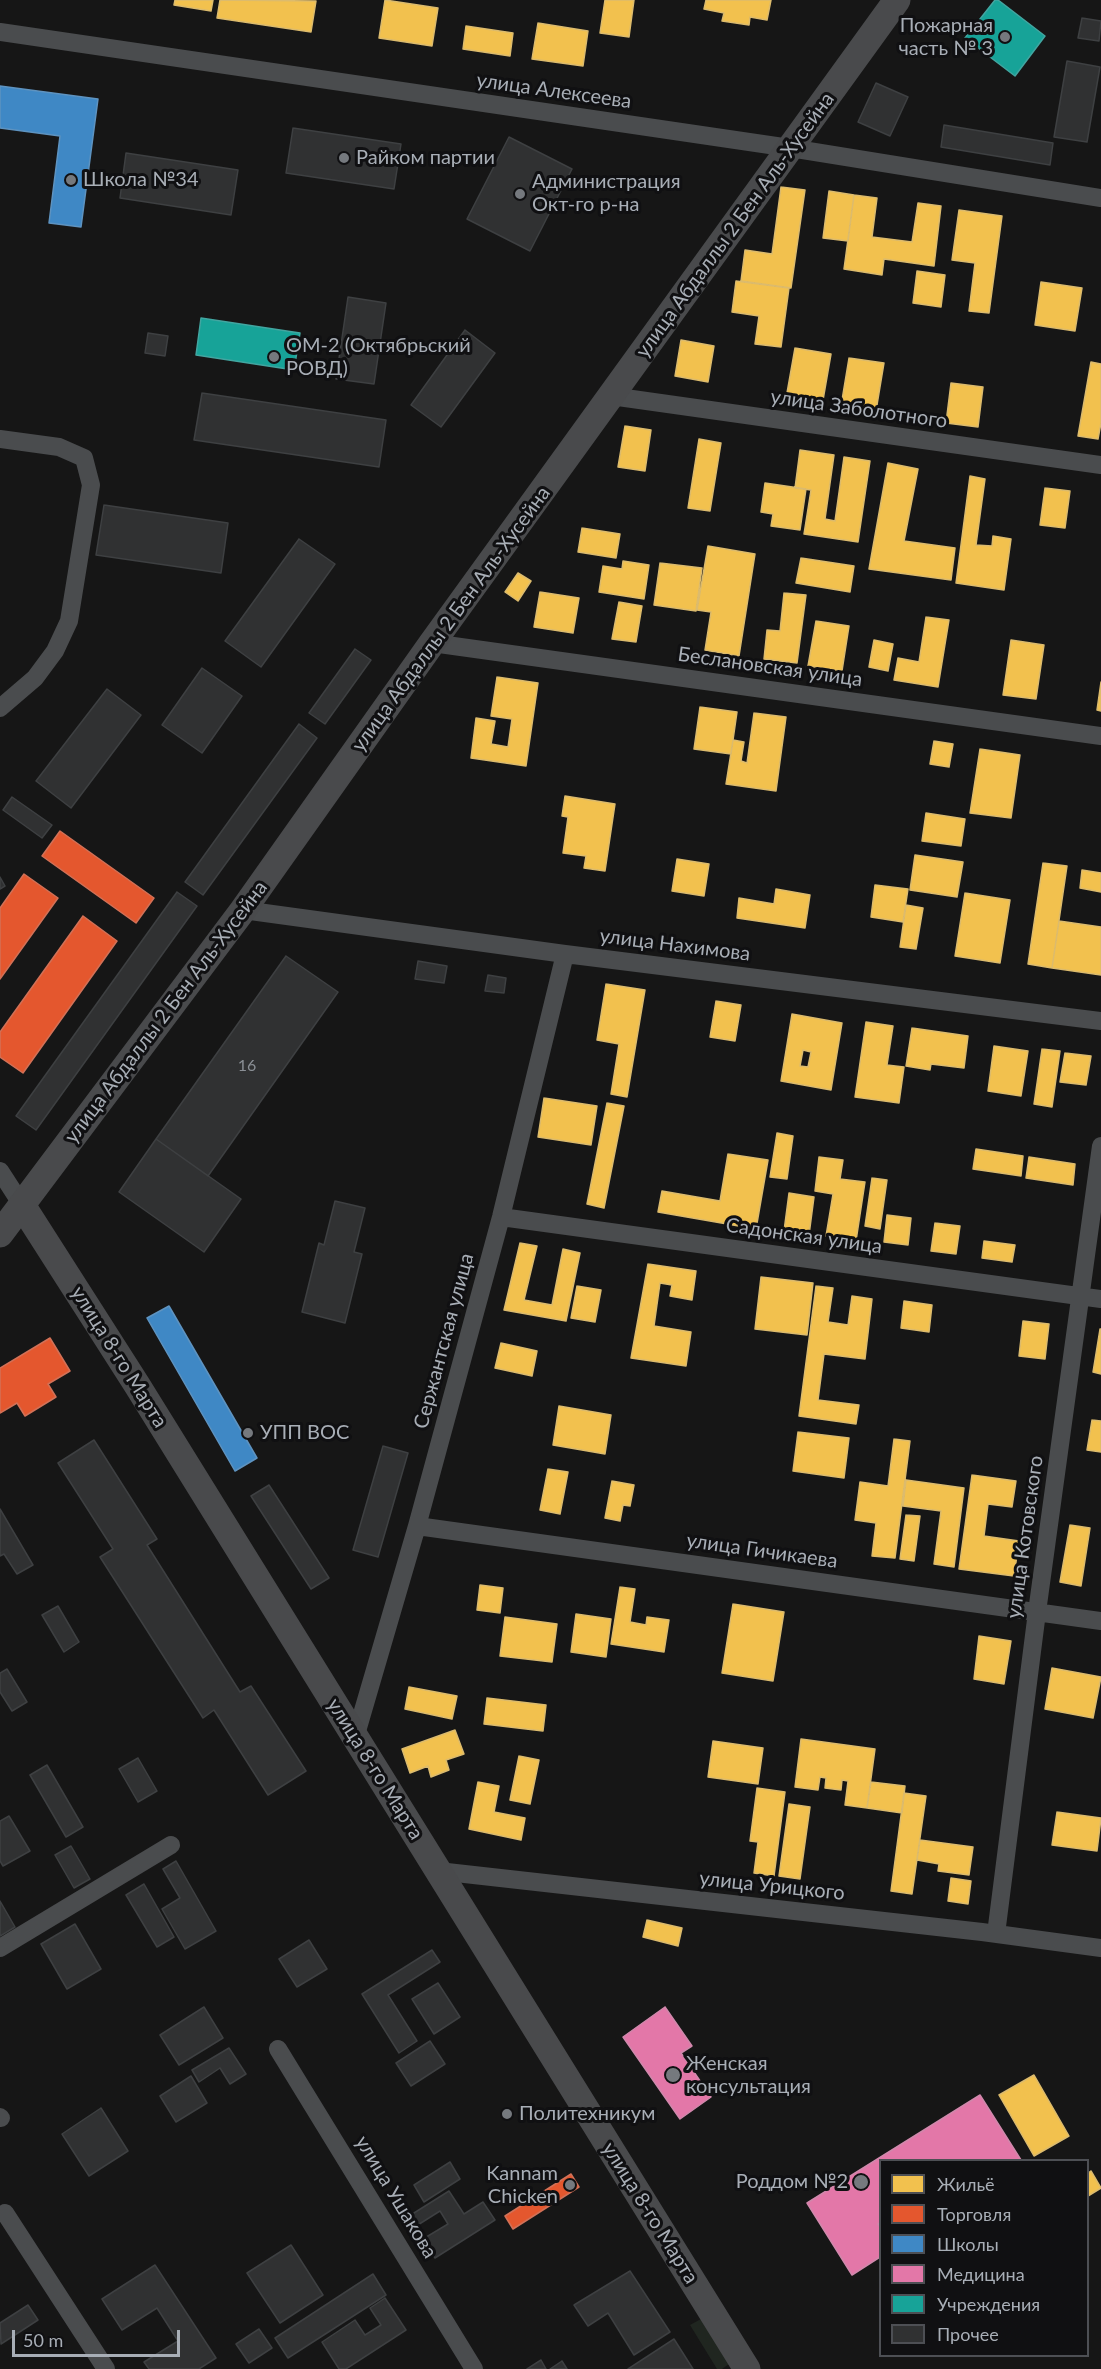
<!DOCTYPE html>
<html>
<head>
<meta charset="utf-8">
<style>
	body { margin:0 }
	#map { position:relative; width:1101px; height:2369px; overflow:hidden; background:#161616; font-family:Lato,sans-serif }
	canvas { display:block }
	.legend { position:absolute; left:879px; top:2159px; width:210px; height:198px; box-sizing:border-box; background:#101012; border:2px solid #4d4f54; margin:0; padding:8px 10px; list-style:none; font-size:18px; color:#a8aeb6 }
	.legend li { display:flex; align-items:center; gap:12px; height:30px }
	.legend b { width:30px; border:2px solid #4d4f54 }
	.scale { position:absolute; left:12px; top:2330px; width:168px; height:27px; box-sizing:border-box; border:3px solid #a8aeb6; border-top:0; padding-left:8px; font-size:18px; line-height:21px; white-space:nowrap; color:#a8aeb6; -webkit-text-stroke:4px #101012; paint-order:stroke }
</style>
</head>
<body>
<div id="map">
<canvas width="1101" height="2369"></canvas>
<ul class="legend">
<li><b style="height:16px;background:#f2c14e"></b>Жильё</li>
<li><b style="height:16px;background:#e4572e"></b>Торговля</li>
<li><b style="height:16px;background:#3f88c5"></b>Школы</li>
<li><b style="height:16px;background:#e377a8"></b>Медицина</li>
<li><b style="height:16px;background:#17a398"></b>Учреждения</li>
<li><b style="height:16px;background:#303132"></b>Прочее</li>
</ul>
<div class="scale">50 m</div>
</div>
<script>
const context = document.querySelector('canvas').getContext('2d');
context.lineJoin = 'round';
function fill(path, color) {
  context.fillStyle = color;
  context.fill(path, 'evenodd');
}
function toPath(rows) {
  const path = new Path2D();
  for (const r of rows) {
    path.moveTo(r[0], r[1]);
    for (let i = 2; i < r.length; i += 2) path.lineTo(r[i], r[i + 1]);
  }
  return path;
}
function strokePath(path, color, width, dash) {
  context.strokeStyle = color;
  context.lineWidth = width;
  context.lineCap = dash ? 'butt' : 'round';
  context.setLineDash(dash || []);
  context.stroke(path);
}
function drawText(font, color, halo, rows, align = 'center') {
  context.font = font + ' Lato,sans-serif';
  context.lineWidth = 6;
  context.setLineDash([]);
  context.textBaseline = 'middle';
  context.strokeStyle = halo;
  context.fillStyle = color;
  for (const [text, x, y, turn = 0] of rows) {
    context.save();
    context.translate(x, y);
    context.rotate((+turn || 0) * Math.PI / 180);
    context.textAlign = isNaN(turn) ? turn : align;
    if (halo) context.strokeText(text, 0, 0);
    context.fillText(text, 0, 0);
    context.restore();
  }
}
fill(toPath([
	[701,2319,729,2364,722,2369,717,2369,690,2325]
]), '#202620');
const homes = toPath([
	[175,0,213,0,211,11,174,5,175,0],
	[220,0,316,1,311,32,217,18,220,0],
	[385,0,438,8,432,46,379,38,385,0],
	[605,0,634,0,629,37,600,33,605,0],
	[706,0,771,0,767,20,750,17,749,25,722,21,724,13,704,9,706,0],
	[538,23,588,31,583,66,532,59,538,23],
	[466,26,513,33,510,56,463,49,466,26],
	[781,187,805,190,791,288,741,281,745,250,772,254,781,187],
	[829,191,854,195,848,241,823,238,829,191],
	[854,195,877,198,872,237,912,242,918,203,941,206,934,266,884,259,882,275,844,269,854,195],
	[959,210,1002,216,989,313,969,311,975,263,952,260,959,210],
	[917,271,945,275,941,307,913,303,917,271],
	[736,281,789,288,781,347,755,344,759,316,732,312,736,281],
	[1041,282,1082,288,1075,331,1035,325,1041,282],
	[681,340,714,346,708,382,675,376,681,340],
	[795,348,831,354,823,400,787,393,795,348],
	[849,358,884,363,876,411,841,406,849,358],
	[1091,362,1101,364,1101,423,1098,439,1078,436,1091,362],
	[951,383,983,387,978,427,946,423,951,383],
	[625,426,651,430,645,471,618,467,625,426],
	[699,439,721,443,710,511,688,508,699,439],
	[800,450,834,455,825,519,835,521,844,457,870,461,858,542,804,534,811,490,795,488,800,450],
	[888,463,918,469,904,541,955,548,951,580,869,569,888,463],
	[970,476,985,479,976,545,992,546,993,536,1011,539,1004,590,956,583,970,476],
	[765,483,806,489,800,530,771,526,773,514,761,512,765,483],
	[1045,488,1070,491,1065,528,1040,525,1045,488],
	[582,528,620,534,616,558,578,552,582,528],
	[708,546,755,554,739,656,705,650,711,612,697,610,708,546],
	[801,558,854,566,850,592,796,583,801,558],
	[623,561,649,565,644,599,599,592,603,566,622,569,623,561],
	[660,563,702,568,696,611,654,605,660,563],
	[518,573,531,581,518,601,505,592,518,573],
	[540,592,579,598,573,633,534,627,540,592],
	[784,593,806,595,797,663,764,659,767,630,780,631,784,593],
	[619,602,642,606,636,642,612,639,619,602],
	[926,617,949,620,938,687,894,680,898,658,919,662,926,617],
	[816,621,849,626,842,671,808,666,816,621],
	[874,640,893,644,888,671,869,667,874,640],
	[1011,640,1044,645,1036,699,1003,695,1011,640],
	[497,677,538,683,526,766,471,758,476,718,495,721,491,744,508,747,512,719,491,716,497,677],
	[1101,682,1101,711,1097,710,1101,682],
	[700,707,737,712,731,754,694,749,700,707],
	[754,713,786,717,776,791,726,784,733,740,744,742,741,761,747,763,754,713],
	[934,741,953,744,949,767,930,764,934,741],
	[980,749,1020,755,1011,818,970,813,980,749],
	[565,796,615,804,605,871,584,868,586,856,563,853,568,817,562,816,565,796],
	[926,813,965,819,961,846,922,841,926,813],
	[915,855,963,862,957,897,910,890,915,855],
	[677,859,709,864,704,896,672,891,677,859],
	[1043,863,1067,866,1052,968,1028,964,1043,863],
	[1082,870,1101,873,1101,892,1080,888,1082,870],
	[875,885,908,889,903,922,871,917,875,885],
	[776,889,810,895,805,928,737,918,739,898,774,904,776,889],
	[965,893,1010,900,1000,963,955,956,965,893],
	[906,905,923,908,916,949,900,947,906,905],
	[1059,921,1101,927,1101,975,1052,968,1059,921],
	[606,984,645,990,627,1097,611,1094,619,1044,597,1040,606,984],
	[716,1001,741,1005,735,1041,710,1037,716,1001],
	[792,1014,842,1023,831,1090,781,1081,792,1014],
	[803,1050,811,1052,808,1067,800,1066,803,1050],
	[866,1022,893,1026,887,1065,904,1067,899,1103,855,1097,866,1022],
	[912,1028,968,1036,964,1068,931,1064,930,1070,906,1066,912,1028],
	[994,1046,1028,1051,1021,1096,988,1091,994,1046],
	[1042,1049,1060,1051,1052,1107,1034,1104,1042,1049],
	[1065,1053,1091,1056,1086,1085,1060,1082,1065,1053],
	[544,1098,597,1106,591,1145,538,1137,544,1098],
	[607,1103,624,1106,604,1208,587,1204,607,1103],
	[777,1133,793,1136,787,1179,770,1177,777,1133],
	[976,1149,1023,1156,1021,1176,973,1169,976,1149],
	[728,1154,768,1160,756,1229,658,1212,662,1191,720,1201,728,1154],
	[819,1157,843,1160,840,1179,865,1182,856,1241,826,1236,833,1194,815,1191,819,1157],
	[1029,1157,1075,1164,1073,1185,1026,1178,1029,1157],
	[872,1178,887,1180,880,1229,865,1226,872,1178],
	[789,1193,814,1197,809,1235,784,1231,789,1193],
	[887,1215,911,1218,908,1245,884,1242,887,1215],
	[935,1223,960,1226,956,1254,931,1251,935,1223],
	[984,1241,1015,1245,1012,1262,982,1258,984,1241],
	[520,1243,537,1246,524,1300,552,1305,563,1249,580,1253,566,1321,504,1310,520,1243],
	[648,1264,696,1271,692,1300,670,1296,672,1285,660,1283,654,1326,691,1332,686,1366,631,1358,648,1264],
	[761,1277,813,1283,807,1335,755,1329,761,1277],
	[577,1286,601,1290,595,1322,571,1318,577,1286],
	[816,1286,833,1288,828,1322,848,1325,852,1296,872,1299,865,1359,824,1354,818,1400,859,1405,856,1424,799,1416,816,1286],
	[904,1301,932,1305,929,1332,901,1328,904,1301],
	[1023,1321,1049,1324,1045,1359,1019,1356,1023,1321],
	[1100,1329,1101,1329,1101,1374,1093,1372,1100,1329],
	[501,1343,537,1351,532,1376,495,1368,501,1343],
	[559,1406,611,1415,605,1454,553,1445,559,1406],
	[1092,1420,1101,1421,1101,1452,1087,1450,1092,1420],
	[798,1432,849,1438,844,1478,793,1471,798,1432],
	[894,1439,910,1441,895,1558,872,1556,876,1523,855,1520,860,1482,888,1486,894,1439],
	[548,1469,568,1472,560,1514,540,1510,548,1469],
	[972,1475,1016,1481,1012,1507,988,1504,984,1536,1019,1541,1014,1576,959,1569,972,1475],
	[906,1480,964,1488,954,1567,934,1564,941,1511,903,1506,906,1480],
	[612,1481,634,1485,630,1506,623,1505,620,1521,605,1518,612,1481],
	[906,1515,920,1516,914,1561,900,1559,906,1515],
	[1070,1525,1090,1528,1081,1586,1060,1582,1070,1525],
	[480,1585,503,1588,500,1613,477,1610,480,1585],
	[620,1587,635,1589,630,1622,646,1625,647,1617,669,1620,664,1652,611,1644,620,1587],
	[733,1604,784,1612,773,1681,722,1673,733,1604],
	[576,1614,611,1619,606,1657,571,1652,576,1614],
	[505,1617,557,1624,552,1662,500,1656,505,1617],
	[979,1636,1011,1641,1004,1684,974,1679,979,1636],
	[1052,1668,1101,1677,1093,1718,1045,1709,1052,1668],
	[409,1687,457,1696,452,1719,405,1709,409,1687],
	[487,1698,546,1705,543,1731,484,1724,487,1698],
	[455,1730,464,1754,446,1760,449,1770,431,1777,428,1766,410,1773,402,1749,455,1730],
	[801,1739,875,1749,867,1808,845,1805,848,1781,842,1780,841,1790,825,1788,826,1778,820,1777,818,1790,795,1787,801,1739],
	[713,1741,763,1748,758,1784,708,1777,713,1741],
	[519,1756,539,1760,530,1804,510,1800,519,1756],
	[478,1782,499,1786,494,1812,525,1818,521,1840,469,1829,478,1782],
	[871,1782,905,1786,902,1813,867,1808,871,1782],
	[757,1788,785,1792,774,1876,754,1873,758,1842,750,1841,757,1788],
	[904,1793,926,1796,912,1894,891,1891,904,1793],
	[789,1804,810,1807,800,1879,779,1876,789,1804],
	[1057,1812,1101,1818,1097,1851,1052,1845,1057,1812],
	[920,1840,973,1847,969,1875,938,1871,939,1864,917,1860,920,1840],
	[951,1878,971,1881,968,1904,948,1901,951,1878],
	[647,1920,682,1928,678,1946,643,1937,647,1920],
	[1034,2075,1069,2136,1034,2156,999,2095,1034,2075],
	[1091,2171,1101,2188,1088,2196,1088,2173,1091,2171]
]);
fill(homes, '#f2c14e');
strokePath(homes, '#dcbb6d', 1.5);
const shops = toPath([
	[60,831,154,898,136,923,42,856,60,831],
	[24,874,58,898,0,979,0,908,24,874],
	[83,916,117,941,23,1073,0,1057,0,1032,83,916],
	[50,1338,70,1371,48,1384,56,1397,25,1416,17,1403,0,1413,0,1368,50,1338],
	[571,2174,579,2187,513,2229,505,2216,571,2174]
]);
fill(shops, '#e4572e');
strokePath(shops, '#d27157', 1.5);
const schools = toPath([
	[0,86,98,99,81,227,49,223,60,136,0,128,0,86],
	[169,1306,257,1458,235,1471,147,1318,169,1306]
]);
fill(schools, '#3f88c5');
strokePath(schools, '#5e93c0', 1.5);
const health = toPath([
	[665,2007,692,2046,681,2053,711,2097,680,2119,623,2037,665,2007],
	[980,2095,1021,2160,880,2160,880,2223,878,2224,880,2227,880,2257,852,2275,807,2203,980,2095]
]);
fill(health, '#e377a8');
strokePath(health, '#d188ac', 1.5);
const public = toPath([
	[995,0,998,0,1045,36,1015,76,965,38,995,0],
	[201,318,300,333,294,370,196,355,201,318]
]);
fill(public, '#17a398');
strokePath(public, '#42a6a1', 1.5);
const building = toPath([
	[1082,18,1101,21,1099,41,1078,38,1082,18],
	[1067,61,1100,67,1087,142,1054,137,1067,61],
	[876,83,908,97,890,136,858,122,876,83],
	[944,125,1053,143,1050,165,941,147,944,125],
	[293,128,401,144,394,189,286,173,293,128],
	[509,137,572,169,530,251,467,219,509,137],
	[126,153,238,170,231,215,120,198,126,153],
	[348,297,386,303,374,384,336,379,348,297],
	[465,330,495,353,441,427,411,405,465,330],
	[148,333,168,336,165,356,145,353,148,333],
	[202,393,386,420,379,467,194,440,202,393],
	[104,505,228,523,221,573,96,555,104,505],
	[299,539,335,564,261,667,225,641,299,539],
	[355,649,371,660,325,724,309,713,355,649],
	[202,668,242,696,202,753,162,725,202,668],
	[107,689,141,715,71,808,36,781,107,689],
	[299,724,317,738,203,895,185,882,299,724],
	[12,797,52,825,42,838,3,810,12,797],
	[0,877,5,886,0,889,0,877],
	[177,892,197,906,36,1130,16,1116,177,892],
	[286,956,338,992,208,1176,156,1139,286,956],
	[418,961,447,966,444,983,415,979,418,961],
	[488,975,506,978,504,993,485,991,488,975],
	[156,1139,241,1199,204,1252,119,1192,156,1139],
	[335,1201,365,1208,354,1252,362,1254,345,1323,302,1312,319,1243,324,1245,335,1201],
	[94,1440,157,1539,147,1545,240,1692,251,1686,306,1771,268,1795,214,1710,203,1718,100,1557,113,1549,58,1463,94,1440],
	[383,1446,408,1453,378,1557,353,1550,383,1446],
	[269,1485,329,1578,311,1589,251,1496,269,1485],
	[0,1509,33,1565,17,1574,4,1554,0,1556,0,1509],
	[58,1606,79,1642,64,1652,42,1615,58,1606],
	[7,1669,27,1702,12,1711,0,1692,0,1673,7,1669],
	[138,1758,157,1791,138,1802,119,1769,138,1758],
	[47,1765,83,1827,66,1837,30,1775,47,1765],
	[9,1816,30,1851,3,1866,0,1861,0,1821,9,1816],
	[71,1846,90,1879,74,1888,55,1855,71,1846],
	[176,1861,216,1931,185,1949,162,1909,180,1898,163,1869,176,1861],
	[144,1884,174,1937,157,1947,126,1895,144,1884],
	[0,1901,15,1927,0,1936,0,1901],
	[75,1924,101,1969,67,1989,41,1944,75,1924],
	[309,1940,327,1969,297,1987,279,1959,309,1940],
	[432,1950,440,1962,388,1995,417,2041,399,2053,362,1994,432,1950],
	[438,1983,460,2017,434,2034,412,1999,438,1983],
	[204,2007,223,2038,179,2065,160,2035,204,2007],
	[430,2041,445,2064,411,2086,396,2063,430,2041],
	[229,2048,246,2074,230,2084,220,2068,199,2082,192,2070,229,2048],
	[191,2076,207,2103,176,2122,160,2096,191,2076],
	[101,2108,128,2151,89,2176,62,2134,101,2108],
	[450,2162,460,2179,424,2202,414,2185,450,2162],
	[449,2191,464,2214,483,2202,495,2220,435,2258,423,2239,448,2224,440,2211,413,2228,406,2218,449,2191],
	[291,2245,323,2295,280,2323,247,2273,291,2245],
	[155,2265,216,2358,199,2369,149,2369,144,2362,178,2341,157,2308,122,2330,102,2299,155,2265],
	[630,2271,670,2332,634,2355,608,2313,588,2326,574,2305,630,2271],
	[373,2274,386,2295,288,2358,275,2338,373,2274],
	[385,2298,406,2330,346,2369,339,2369,322,2342,355,2320,365,2335,381,2325,370,2308,385,2298],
	[28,2305,38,2320,1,2344,0,2323,28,2305],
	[259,2329,272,2348,249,2363,236,2344,259,2329],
	[674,2339,693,2369,628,2369,674,2339],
	[541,2360,546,2369,527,2369,541,2360],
	[562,2361,567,2369,550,2369,562,2361]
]);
fill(building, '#303132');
strokePath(building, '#3e4042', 1.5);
strokePath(toPath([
	[0,32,790,148,1101,198],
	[611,396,1101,465],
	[0,439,59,447,84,458,91,485,69,621,55,651,35,678,0,708],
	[432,643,1101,736],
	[243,910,565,954,1101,1021],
	[0,1171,22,1205],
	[501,1217,1101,1299],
	[417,1526,1101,1621],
	[355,1738,417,1526,501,1217,565,954],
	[438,1871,982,1932,1101,1948],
	[996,1934,1037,1612,1101,1146],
	[0,1948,171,1845],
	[278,2049,474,2369],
	[0,2117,1,2118],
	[5,2213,106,2369]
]), '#4a4c4e', 18);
strokePath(toPath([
	[22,1205,137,1385,747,2369],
	[0,1234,243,910,432,643,897,0]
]), '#494a4c', 27);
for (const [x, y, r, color] of [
	[1005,37,6,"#75797e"],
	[344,158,6,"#75797e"],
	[71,180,6,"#75797e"],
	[520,194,6,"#75797e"],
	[274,357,6,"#75797e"],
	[248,1433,6,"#75797e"],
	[673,2075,8,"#75797e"],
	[507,2114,6,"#75797e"],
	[861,2182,8,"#75797e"],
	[570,2185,6,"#75797e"]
]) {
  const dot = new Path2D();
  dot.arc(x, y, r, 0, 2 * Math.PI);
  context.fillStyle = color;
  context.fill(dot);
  strokePath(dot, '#101012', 2);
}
drawText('16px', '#8a8f95', null, [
	["16",247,1066]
]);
drawText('20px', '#a8aeb6', '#101012', [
	["Пожарная",993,26,"right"],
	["часть № 3",993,49,"right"],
	["Райком партии",356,158],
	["Школа №34",83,180],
	["Администрация",532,182],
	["Окт-го р-на",532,205],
	["ОМ-2 (Октябрьский",286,346],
	["РОВД)",286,369],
	["УПП ВОС",260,1433],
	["Женская",686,2064],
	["консультация",686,2087],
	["Политехникум",519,2114],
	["Kannam",558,2174,"right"],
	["Chicken",558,2197,"right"],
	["Роддом №2",848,2182,"right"]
], 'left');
drawText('20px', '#a8aeb6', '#101012', [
	["улица Алексеева",554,91,8],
	["улица Абдаллы 2 Бен Аль-Хусейна",735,225,-54],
	["улица Заболотного",859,409,8],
	["улица Абдаллы 2 Бен Аль-Хусейна",451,619,-54],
	["Беслановская улица",770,667,8],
	["улица Нахимова",675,945,7],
	["улица Абдаллы 2 Бен Аль-Хусейна",166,1012,-53],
	["Садонская улица",804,1236,8],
	["Сержантская улица",444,1341,-75],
	["улица 8-го Марта",119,1357,58],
	["улица Котовского",1025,1537,-82],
	["улица Гичикаева",762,1551,8],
	["улица 8-го Марта",375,1769,58],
	["улица Урицкого",772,1886,6],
	["улица Ушакова",396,2197,59],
	["улица 8-го Марта",650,2213,58]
]);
</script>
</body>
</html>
